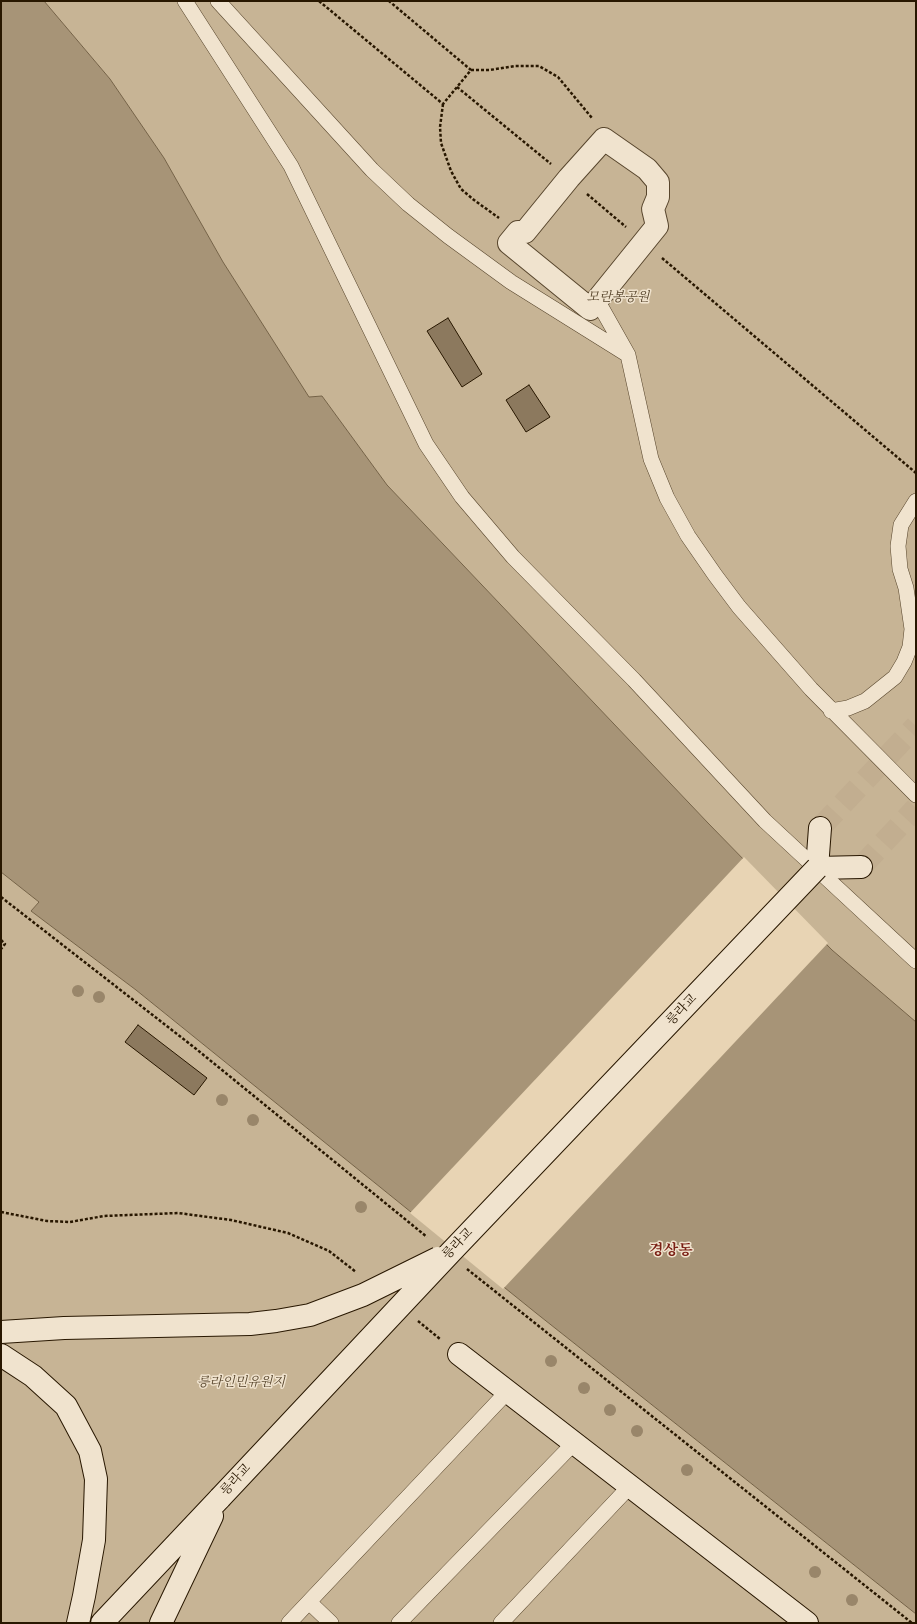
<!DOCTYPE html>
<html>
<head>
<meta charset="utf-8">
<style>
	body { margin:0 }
	#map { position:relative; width:917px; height:1624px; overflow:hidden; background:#e8d4b4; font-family:"Libre Bodoni",serif }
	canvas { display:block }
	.frame { position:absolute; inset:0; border:2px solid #281700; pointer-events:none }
</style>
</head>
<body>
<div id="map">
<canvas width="917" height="1624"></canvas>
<div class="frame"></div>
</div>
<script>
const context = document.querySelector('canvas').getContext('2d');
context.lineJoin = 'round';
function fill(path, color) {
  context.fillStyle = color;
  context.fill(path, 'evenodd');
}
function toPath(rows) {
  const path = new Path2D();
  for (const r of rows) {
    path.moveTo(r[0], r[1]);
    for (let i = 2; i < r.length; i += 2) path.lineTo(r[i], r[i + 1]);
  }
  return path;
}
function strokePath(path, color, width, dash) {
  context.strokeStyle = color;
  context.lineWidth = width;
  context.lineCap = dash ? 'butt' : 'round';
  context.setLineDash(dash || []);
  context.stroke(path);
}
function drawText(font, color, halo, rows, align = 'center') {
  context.font = font + ' "Libre Bodoni","Noto Serif KR",serif';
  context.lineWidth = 3;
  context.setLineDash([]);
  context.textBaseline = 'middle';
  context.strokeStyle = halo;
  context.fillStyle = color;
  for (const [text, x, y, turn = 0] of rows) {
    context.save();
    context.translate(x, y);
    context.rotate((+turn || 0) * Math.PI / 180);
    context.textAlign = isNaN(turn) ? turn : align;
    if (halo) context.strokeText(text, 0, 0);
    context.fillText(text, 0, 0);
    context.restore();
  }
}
fill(toPath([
	[44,1,916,1,916,1022,832,950,708,823,387,485,322,396,309,397,223,262,164,158,110,79],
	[1,872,39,902,31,911,136,990,536,1313,916,1614,916,1623,1,1623]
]), '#c7b495');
const water = toPath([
	[1,1,44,1,110,79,164,158,223,262,309,397,322,396,387,485,708,823,832,950,916,1022,916,1614,536,1313,136,990,31,911,39,902,1,872,1,1]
]);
fill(water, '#a79477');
strokePath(water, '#746247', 1);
fill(toPath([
	[744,857,828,943,503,1289,410,1213]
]), '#e8d4b4');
const building = toPath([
	[448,318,482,374,462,387,427,331,448,318],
	[529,385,550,417,526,432,506,400,529,385],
	[138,1025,207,1078,194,1095,125,1042,138,1025]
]);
fill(building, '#8c795e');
strokePath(building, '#281700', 1);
strokePath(toPath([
	[820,828,916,726],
	[861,867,916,808]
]), '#c2ae90', 22, [22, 11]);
const lane = toPath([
	[185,1,291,166,426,444,462,497,513,557,634,680,765,821,916,961],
	[218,1,372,170,408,204,448,236,511,282,628,355],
	[597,300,628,355,651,459,667,498,688,536,715,575,739,607,811,689,916,795],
	[831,711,848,708,865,701,895,677,904,662,910,647,912,629,906,588,900,569,898,546,901,525,916,501],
	[309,1602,331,1623],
	[289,1623,508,1391],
	[399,1623,574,1443],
	[501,1623,630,1486]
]);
const street = toPath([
	[604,139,647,169,658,182,658,197,653,209,657,226,590,309,509,243,518,232,525,232,569,178,604,139]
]);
const secondary = toPath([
	[820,828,817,868,861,867],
	[459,1354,807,1623],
	[1,1355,33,1376,66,1406,90,1451,96,1479,94,1540,84,1596,78,1623],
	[102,1623,220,1498],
	[161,1623,212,1516]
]);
strokePath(lane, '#58462d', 16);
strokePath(street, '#58462d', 24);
strokePath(secondary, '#281700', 24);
strokePath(toPath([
	[319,1,443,104,471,70,389,1],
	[471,70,490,70,515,66,539,66,558,77,592,118],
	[457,87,551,164],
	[443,104,440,127,441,143,451,171,461,189,474,200,499,218],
	[587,194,626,227],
	[662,258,916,473],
	[1,897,195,1048,427,1237],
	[1,940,5,944,1,949],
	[1,1212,47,1221,70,1222,104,1216,178,1213,231,1220,288,1233,329,1251,356,1272],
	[467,1269,912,1623],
	[418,1321,440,1339]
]), '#281700', 2.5, [3, 2]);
strokePath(lane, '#f0e3ce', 15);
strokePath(street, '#f0e3ce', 22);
strokePath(secondary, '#f0e3ce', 22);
const secondaryBridge = toPath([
	[1,1332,64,1328,250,1324,276,1321,310,1315,363,1295,438,1258],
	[220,1498,450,1253,817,868]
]);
strokePath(secondaryBridge, '#281700', 24, []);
strokePath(secondaryBridge, '#f0e3ce', 22);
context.fillStyle = '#99866a';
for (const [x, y] of [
	[78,991],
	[99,997],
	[222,1100],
	[253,1120],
	[361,1207],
	[551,1361],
	[584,1388],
	[610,1410],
	[637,1431],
	[687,1470],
	[815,1572],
	[852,1600]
]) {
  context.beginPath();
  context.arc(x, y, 6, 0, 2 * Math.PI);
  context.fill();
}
drawText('italic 13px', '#58462d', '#f0e3ce', [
	["모란봉공원",618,298],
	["릉라인민유원지",241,1383]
]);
drawText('13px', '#281700', '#f0e3ce', [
	["릉라교",682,1010,-46],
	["릉라교",458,1244,-46],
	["릉라교",236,1480,-47]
]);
drawText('bold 15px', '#7a1f14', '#f0e3ce', [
	["경상동",671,1251]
]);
</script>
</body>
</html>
